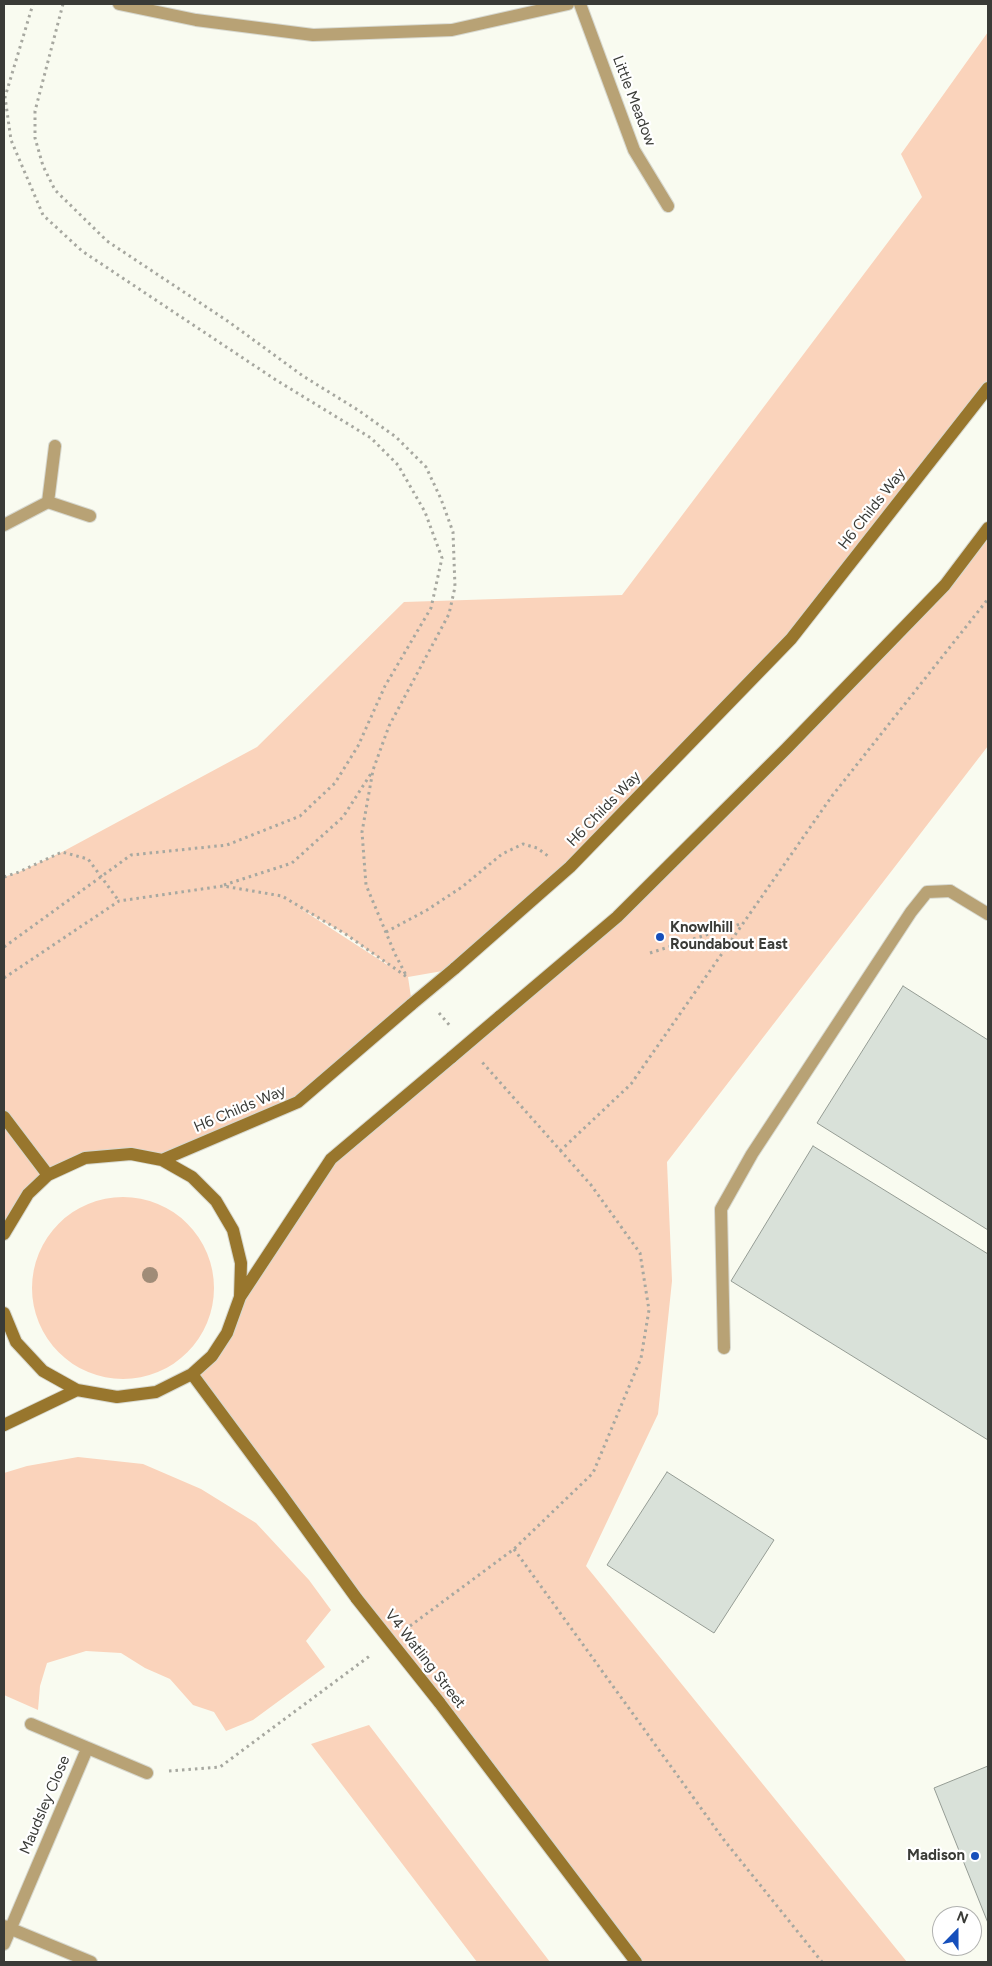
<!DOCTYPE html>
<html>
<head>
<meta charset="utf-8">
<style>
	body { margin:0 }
	#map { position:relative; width:992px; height:1966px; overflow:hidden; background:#f9fbf0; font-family:Figtree,sans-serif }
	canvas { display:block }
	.frame { position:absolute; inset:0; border:5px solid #3a3b37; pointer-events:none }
	.north { position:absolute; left:932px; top:1906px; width:50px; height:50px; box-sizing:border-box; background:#fff; border:1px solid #b0b1af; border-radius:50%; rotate:22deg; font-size:14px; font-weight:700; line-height:20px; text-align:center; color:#3a3b37 }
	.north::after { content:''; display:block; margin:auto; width:18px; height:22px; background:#164fbb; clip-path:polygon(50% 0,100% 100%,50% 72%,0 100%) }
</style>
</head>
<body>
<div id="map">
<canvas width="992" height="1966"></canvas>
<div class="frame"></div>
<div class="north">N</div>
</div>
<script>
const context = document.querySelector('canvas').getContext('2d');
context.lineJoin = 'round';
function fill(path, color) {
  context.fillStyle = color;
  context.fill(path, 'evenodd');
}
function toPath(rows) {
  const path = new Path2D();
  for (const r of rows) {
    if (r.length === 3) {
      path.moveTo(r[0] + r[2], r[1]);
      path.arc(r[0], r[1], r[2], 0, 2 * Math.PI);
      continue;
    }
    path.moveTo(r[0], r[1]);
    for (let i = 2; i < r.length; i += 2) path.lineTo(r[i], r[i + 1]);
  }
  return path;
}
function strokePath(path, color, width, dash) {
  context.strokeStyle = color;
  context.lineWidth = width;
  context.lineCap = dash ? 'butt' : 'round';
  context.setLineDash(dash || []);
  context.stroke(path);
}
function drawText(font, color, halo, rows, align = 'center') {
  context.font = font + ' Figtree,sans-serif';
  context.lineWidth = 4.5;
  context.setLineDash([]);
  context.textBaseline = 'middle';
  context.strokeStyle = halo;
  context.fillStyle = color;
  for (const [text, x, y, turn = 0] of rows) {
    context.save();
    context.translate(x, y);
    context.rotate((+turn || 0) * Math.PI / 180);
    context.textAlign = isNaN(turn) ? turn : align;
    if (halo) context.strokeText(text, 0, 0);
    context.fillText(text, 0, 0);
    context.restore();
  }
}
fill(toPath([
	[988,32,988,388,791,639,570,867,454,969,408,977,412,1004,298,1102,162,1160,85,1158,48,1175,4,1234,4,877,19,872,62,852,257,747,404,602,622,595,922,197,901,154],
	[298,907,344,933,390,966,389,966],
	[988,527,988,746,667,1162,672,1281,658,1414,586,1566,907,1962,636,1962,192,1374,212,1356,240,1297,331,1159,617,917,945,585],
	[123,1288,91],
	[78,1457,143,1464,201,1489,256,1523,309,1580,331,1610,306,1641,325,1667,253,1720,226,1731,214,1712,193,1705,170,1679,145,1668,121,1653,86,1651,47,1663,40,1686,38,1710,4,1695,4,1473,27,1466],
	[369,1725,550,1962,477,1962,311,1744]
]), '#fad3bb');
const building = toPath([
	[903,986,988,1040,988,1230,817,1123,903,986],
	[813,1146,988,1254,988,1440,731,1281,813,1146],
	[667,1472,774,1540,714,1633,607,1565,667,1472],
	[988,1766,988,1923,934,1788,988,1766]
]);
fill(building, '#d9e1d9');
strokePath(building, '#959c94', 1);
const lane = toPath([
	[724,1348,721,1209,752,1154,911,912,927,892,950,891]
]);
const street = toPath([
	[119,4,196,20,313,35,452,30,568,4],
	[580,4,634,150,668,206],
	[48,502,55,446],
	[48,502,90,516],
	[4,525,48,502],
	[950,891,988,914],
	[31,1724,147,1773],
	[4,1926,91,1962],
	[4,1944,87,1749]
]);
const secondary = toPath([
	[454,969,570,867,791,639,988,388],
	[499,1017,617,917,786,749,945,585,988,528],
	[4,1117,48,1175],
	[162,1160,298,1102,412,1004],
	[4,1234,28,1194,48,1175,85,1158,131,1154,162,1160,192,1177,216,1201,233,1230,241,1263,240,1297,227,1333,212,1356,192,1374,156,1392,117,1397,77,1390,43,1371,16,1342,4,1313],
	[240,1297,331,1159,452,1057],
	[192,1374,281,1494,357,1599],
	[4,1425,77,1390],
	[439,1702,636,1962]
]);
strokePath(lane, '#d7d8cf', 14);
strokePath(street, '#d7d8cf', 14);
strokePath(secondary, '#d7d8cf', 14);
strokePath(toPath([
	[63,4,35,111,35,138,43,166,55,190,107,241,229,322,303,376,358,410,396,437,426,467,441,499,453,532,455,587,449,614,389,726,373,770,362,832,366,885,395,954,407,977],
	[4,877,19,872,62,852,88,859,119,901],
	[224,885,292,863,343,817,372,772],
	[386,932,427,910,462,887,502,854,523,844,537,848,548,856],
	[4,947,131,855,227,845,300,816,335,783,358,746,385,686,431,608,442,558,425,512,398,465,371,438,276,380,82,251,43,215,11,140,5,97,33,4],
	[650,953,740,924],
	[4,978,119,901,223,886,282,896,344,933,407,977],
	[439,1013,451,1027],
	[560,1151,631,1084,832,796,988,599],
	[514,1549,724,1840,822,1962],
	[410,1626,514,1549,593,1473,641,1358,649,1310,640,1253,591,1185,482,1062],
	[169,1771,220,1767,371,1655]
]), '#a7a8a0', 3, [2.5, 4]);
strokePath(lane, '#b8a275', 12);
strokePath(street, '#b8a275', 12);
strokePath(secondary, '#98762d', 12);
const secondaryBridge = toPath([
	[412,1004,454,969],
	[452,1057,499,1017],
	[357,1599,439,1702]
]);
strokePath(secondaryBridge, '#d7d8cf', 14, []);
strokePath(secondaryBridge, '#98762d', 12);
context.fillStyle = '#a08c78';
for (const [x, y] of [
	[150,1275]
]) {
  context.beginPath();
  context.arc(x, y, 8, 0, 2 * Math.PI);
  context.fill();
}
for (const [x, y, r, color] of [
	[660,937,5,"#164fbb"],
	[975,1856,5,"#164fbb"]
]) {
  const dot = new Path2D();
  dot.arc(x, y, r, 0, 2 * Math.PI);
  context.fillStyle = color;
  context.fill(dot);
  strokePath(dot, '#fff', 2);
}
drawText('15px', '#3a3b37', '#fff', [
	["Little Meadow",634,101,69],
	["H6 Childs Way",872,509,-52],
	["H6 Childs Way",604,809,-46],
	["H6 Childs Way",240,1109,-23],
	["V4 Watling Street",425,1659,52],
	["Maudsley Close",45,1805,-67]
]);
drawText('bold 15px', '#3a3b37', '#fff', [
	["Knowlhill",670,928],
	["Roundabout East",670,945],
	["Madison",965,1856,"right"]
], 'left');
</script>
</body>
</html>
